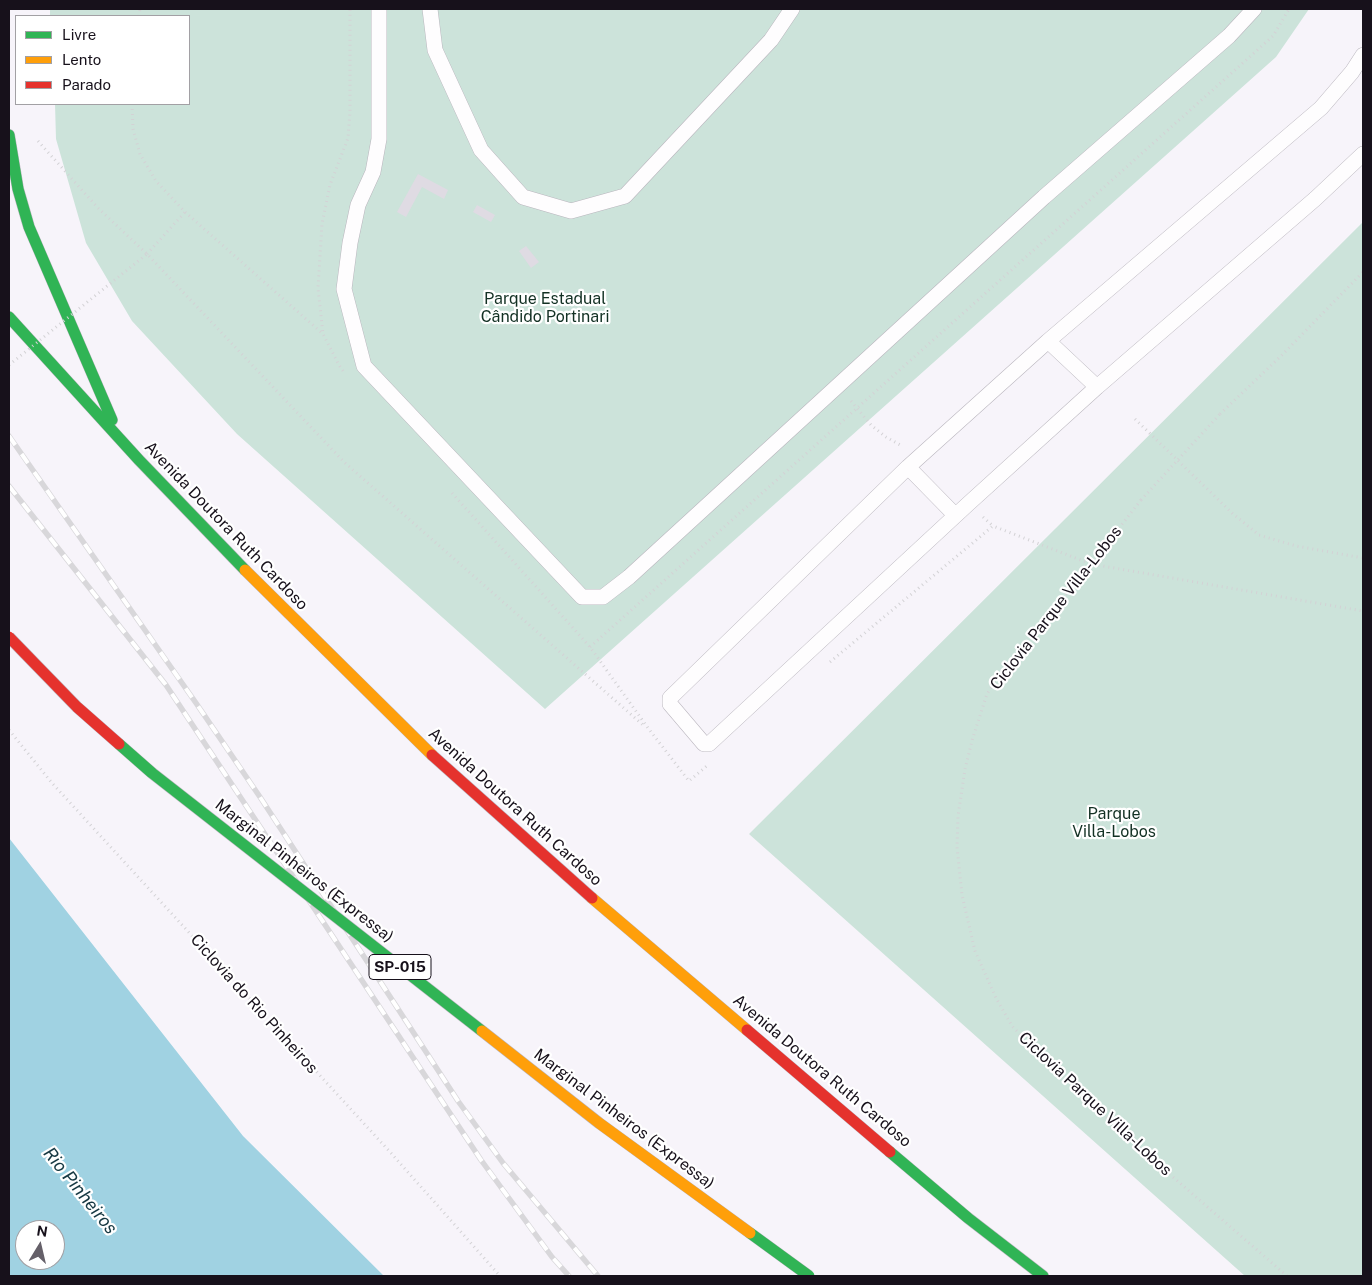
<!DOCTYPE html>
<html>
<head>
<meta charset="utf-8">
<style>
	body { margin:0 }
	#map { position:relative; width:1372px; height:1285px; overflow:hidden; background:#f7f4fa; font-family:"Public Sans",sans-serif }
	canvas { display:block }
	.frame { position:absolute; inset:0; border:10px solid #17111b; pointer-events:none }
	.legend { position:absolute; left:15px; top:15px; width:175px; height:90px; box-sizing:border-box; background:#fff; border:1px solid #a2a0a4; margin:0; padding:6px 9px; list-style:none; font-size:15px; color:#17111b }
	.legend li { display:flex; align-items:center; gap:10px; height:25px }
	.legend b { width:25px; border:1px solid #a2a0a4 }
	.north { position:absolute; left:15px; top:1220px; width:50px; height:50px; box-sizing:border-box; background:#fff; border:1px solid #a2a0a4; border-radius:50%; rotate:9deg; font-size:14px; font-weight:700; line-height:20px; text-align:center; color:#17111b }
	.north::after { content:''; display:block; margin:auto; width:18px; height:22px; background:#656069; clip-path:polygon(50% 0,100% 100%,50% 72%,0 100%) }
</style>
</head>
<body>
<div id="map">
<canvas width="1372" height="1285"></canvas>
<div class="frame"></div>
<ul class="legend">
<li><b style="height:6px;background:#30b455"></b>Livre</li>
<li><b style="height:6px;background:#ff9f0a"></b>Lento</li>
<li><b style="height:6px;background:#e5322d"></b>Parado</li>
</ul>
<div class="north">N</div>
</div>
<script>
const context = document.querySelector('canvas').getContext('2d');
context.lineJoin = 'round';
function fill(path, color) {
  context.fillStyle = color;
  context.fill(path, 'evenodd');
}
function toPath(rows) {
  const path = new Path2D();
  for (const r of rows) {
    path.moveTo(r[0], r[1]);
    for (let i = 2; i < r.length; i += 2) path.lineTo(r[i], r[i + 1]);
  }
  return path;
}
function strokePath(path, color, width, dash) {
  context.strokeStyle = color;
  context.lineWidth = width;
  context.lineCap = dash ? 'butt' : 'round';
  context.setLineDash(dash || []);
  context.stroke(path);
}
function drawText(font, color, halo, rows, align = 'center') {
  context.font = font + ' "Public Sans",sans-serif';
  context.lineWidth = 4.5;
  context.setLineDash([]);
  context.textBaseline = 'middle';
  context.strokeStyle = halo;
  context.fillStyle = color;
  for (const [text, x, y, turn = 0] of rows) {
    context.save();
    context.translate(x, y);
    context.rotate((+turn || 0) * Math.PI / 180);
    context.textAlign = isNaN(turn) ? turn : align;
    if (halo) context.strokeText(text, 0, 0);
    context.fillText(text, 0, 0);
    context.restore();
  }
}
fill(toPath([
	[50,9,1309,9,1276,57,545,709,237,434,132,321,86,243,56,139,55,104,189,104,189,16,50,16],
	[1363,222,1363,1276,1245,1276,749,834]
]), '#cce3da');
fill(toPath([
	[9,838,243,1136,384,1276,9,1276],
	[25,1230,55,1230,55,1260,25,1260]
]), '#a0d2e2');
fill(toPath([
	[418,174,448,190,444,199,422,187,406,217,397,212],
	[477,205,495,215,491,222,473,212],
	[526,246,539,262,531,268,519,251]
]), '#dfdbe3');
const lane = toPath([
	[379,9,379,139,373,172,358,205,350,243,344,289,364,366,582,597,603,597,629,577,1044,197,1229,36,1254,9],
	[430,9,435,50,481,150,523,197,571,211,625,196,771,40,792,9],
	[1363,55,1352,72,1321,108,1048,341,908,467,670,698,670,704,704,744,709,744,968,504,1097,387,1315,199,1363,154],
	[1048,341,1097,387],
	[908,467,955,515]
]);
const fast = toPath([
	[9,135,18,189,29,227,112,420],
	[9,317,139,460,245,570],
	[890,1152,968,1218,1043,1276]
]);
const slow = toPath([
	[245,570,432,755],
	[592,898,747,1030]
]);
const jam = toPath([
	[432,755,592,898],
	[747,1030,890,1152]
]);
strokePath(lane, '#bab6be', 16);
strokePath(fast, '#bab6be', 12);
strokePath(slow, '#bab6be', 12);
strokePath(jam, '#bab6be', 12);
strokePath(toPath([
	[139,16,140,9],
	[132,104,133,129,140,154,156,181,185,212,323,334],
	[38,141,98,208,147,254,344,462,643,725],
	[147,254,185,212],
	[343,371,339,365,323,334,318,288,322,224,330,185,348,138,350,112,350,9],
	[851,401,871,425,886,437,902,446],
	[1220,414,1281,356,1363,272],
	[1135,419,1232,513,1259,535,1296,546,1363,558],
	[452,493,590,647,648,728,689,781,709,764],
	[1141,500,1091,564,1001,673,987,694,973,737,965,769,958,816,957,847,962,895,975,951,996,998,1012,1026,1046,1061,1135,1144,1287,1276],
	[983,517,993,526],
	[590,647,1273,36,1289,9],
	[830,662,993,526,1091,564,1363,611],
	[9,730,52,783,391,1153,500,1276]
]), '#d3d2d5', 3, [1, 4]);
strokePath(lane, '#fefdfe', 15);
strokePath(fast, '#30b455', 11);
strokePath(slow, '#ff9f0a', 11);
strokePath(jam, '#e5322d', 11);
const rail = toPath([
	[9,436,196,703,260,797,458,1101,503,1163,598,1276],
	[9,486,166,685,481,1160,552,1257,569,1276]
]);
strokePath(rail, '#d8d7da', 5.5);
strokePath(rail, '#fff', 4, [11]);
const fastBridge = toPath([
	[119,744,152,773,482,1031],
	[750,1233,809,1276]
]);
const slowBridge = toPath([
	[482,1031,599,1123,750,1233]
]);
const jamBridge = toPath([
	[9,637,77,707,119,744]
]);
strokePath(fastBridge, '#bab6be', 12, []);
strokePath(slowBridge, '#bab6be', 12, []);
strokePath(jamBridge, '#bab6be', 12, []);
strokePath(toPath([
	[9,365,147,254],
	[1141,500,1220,414]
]), '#d3d2d5', 3, [1, 4]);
strokePath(fastBridge, '#30b455', 11);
strokePath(slowBridge, '#ff9f0a', 11);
strokePath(jamBridge, '#e5322d', 11);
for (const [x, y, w] of [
	[400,967,62]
]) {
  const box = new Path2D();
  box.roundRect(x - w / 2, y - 12.5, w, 25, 4);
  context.fillStyle = '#fff';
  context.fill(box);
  strokePath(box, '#17111b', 1);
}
drawText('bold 15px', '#17111b', null, [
	["SP-015",400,967]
]);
drawText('16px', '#133124', '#fff', [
	["Parque Estadual",545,299],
	["Cândido Portinari",545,317],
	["Parque",1114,814],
	["Villa-Lobos",1114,832]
]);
drawText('16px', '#17111b', '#fff', [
	["Avenida Doutora Ruth Cardoso",226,526,46],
	["Ciclovia Parque Villa-Lobos",1056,608,-52],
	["Avenida Doutora Ruth Cardoso",515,807,42],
	["Marginal Pinheiros (Expressa)",304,871,38],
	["Ciclovia do Rio Pinheiros",254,1004,48],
	["Avenida Doutora Ruth Cardoso",822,1071,40],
	["Ciclovia Parque Villa-Lobos",1095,1104,43],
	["Marginal Pinheiros (Expressa)",624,1119,37]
]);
drawText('italic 18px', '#173943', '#fff', [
	["Rio Pinheiros",80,1191,51]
]);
</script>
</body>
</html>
